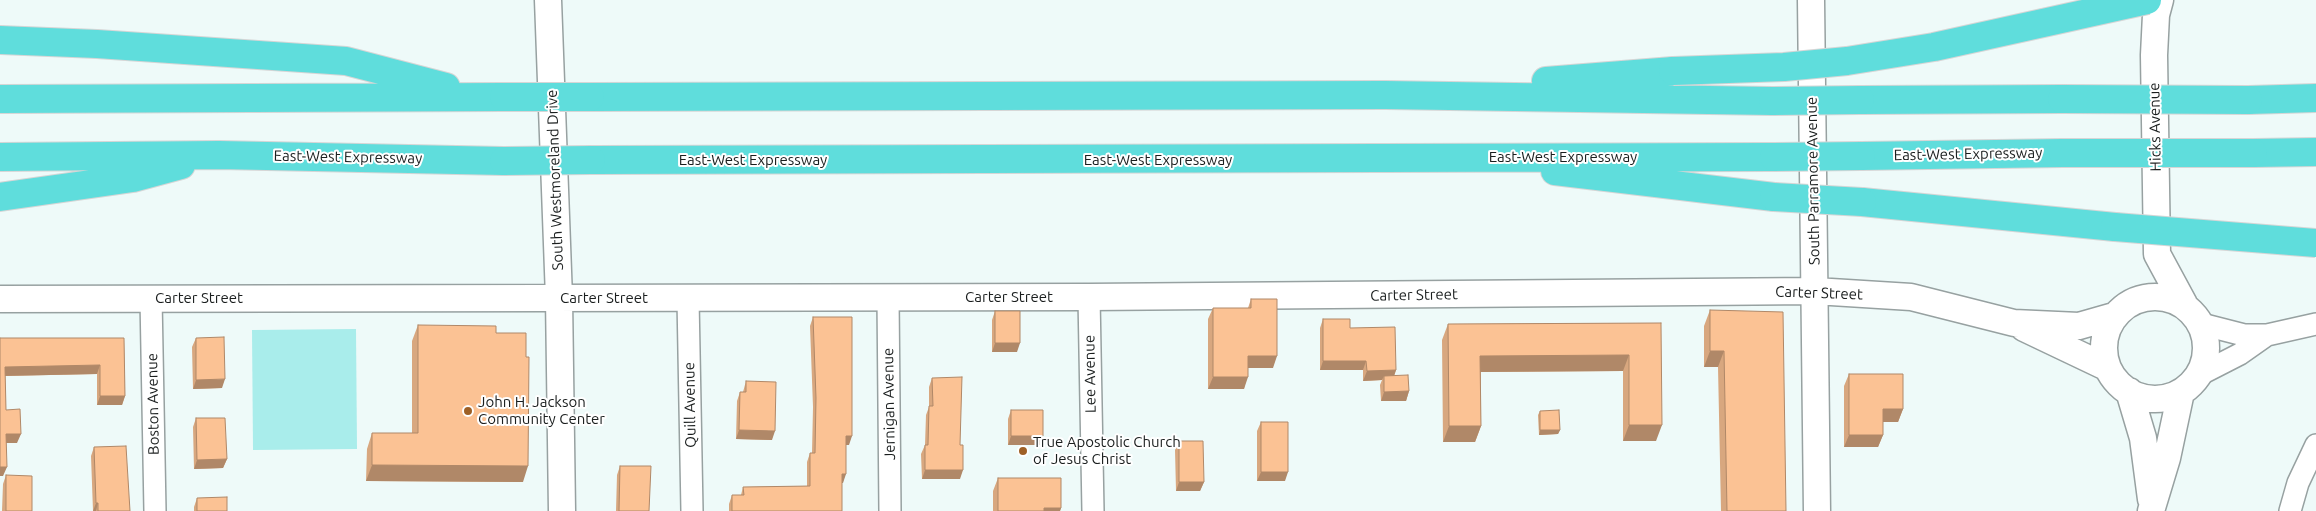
<!DOCTYPE html>
<html>
<head>
<meta charset="utf-8">
<style>
	body { margin:0 }
	canvas { display:block; background:#eefaf9 }
</style>
</head>
<body>
<canvas width="2316" height="511"></canvas>
<script>
const context = document.querySelector('canvas').getContext('2d');
context.lineJoin = 'round';
function fill(path, color) {
  context.fillStyle = color;
  context.fill(path, 'evenodd');
}
function toPath(rows) {
  const path = new Path2D();
  for (const r of rows) {
    if (r.length === 3) {
      path.moveTo(r[0] + r[2], r[1]);
      path.arc(r[0], r[1], r[2], 0, 2 * Math.PI);
      continue;
    }
    path.moveTo(r[0], r[1]);
    for (let i = 2; i < r.length; i += 2) path.lineTo(r[i], r[i + 1]);
  }
  return path;
}
function strokePath(path, color, width, dash) {
  context.strokeStyle = color;
  context.lineWidth = width;
  context.lineCap = dash ? 'butt' : 'round';
  context.setLineDash(dash || []);
  context.stroke(path);
}
function drawText(font, color, halo, rows, align = 'center') {
  context.font = font + ' Ubuntu,sans-serif';
  context.lineWidth = 4;
  context.setLineDash([]);
  context.textBaseline = 'middle';
  context.strokeStyle = halo;
  context.fillStyle = color;
  for (const [text, x, y, turn = 0] of rows) {
    context.save();
    context.translate(x, y);
    context.rotate((+turn || 0) * Math.PI / 180);
    context.textAlign = isNaN(turn) ? turn : align;
    if (halo) context.strokeText(text, 0, 0);
    context.fillText(text, 0, 0);
    context.restore();
  }
}
fill(toPath([
	[356,329,357,449,253,450,252,330]
]), '#a9edeb');
const minor = toPath([
	[888,297,890,511],
	[1089,297,1093,511],
	[151,298,155,511],
	[688,299,692,511],
	[2201,324,2244,335,2267,335,2316,324],
	[2199,375,2240,354,2267,335],
	[2290,511,2298,483,2316,445]
]);
const tertiary = toPath([
	[548,0,559,298,562,511],
	[1811,0,1817,511],
	[2160,0,2156,15,2154,55,2157,254,2184,304],
	[2155,348,51],
	[0,299,1089,297,1815,291,1911,297,2014,323,2079,326,2114,316],
	[2024,328,2108,368],
	[2129,391,2143,438,2151,499],
	[2151,511,2167,458,2181,392]
]);
const motorway = toPath([
	[0,40,97,44,346,61,446,87],
	[1546,81,1673,71],
	[590,97,1385,95,1773,101],
	[0,99,504,97],
	[1860,100,2062,99],
	[2248,100,2316,98],
	[2253,153,2316,152],
	[1861,156,2063,153],
	[0,157,219,155,504,161],
	[591,160,1774,157],
	[1555,171,1774,197],
	[0,197,133,178,181,165],
	[1862,202,2115,227]
]);
strokePath(minor, '#97a1a1', 24);
strokePath(tertiary, '#97a1a1', 29);
strokePath(motorway, '#d6d6d6', 30);
strokePath(minor, '#fff', 21);
strokePath(tertiary, '#fff', 26);
strokePath(motorway, '#5fdddc', 28);
const motorwayBridge = toPath([
	[1673,71,1784,67,1847,61,1934,47,2147,0],
	[504,97,590,97],
	[2062,99,2248,100],
	[1773,101,1860,100],
	[2063,153,2253,153],
	[1774,157,1861,156],
	[504,161,591,160],
	[1774,197,1862,202],
	[2115,227,2316,243]
]);
strokePath(motorwayBridge, '#d6d6d6', 30, []);
strokePath(motorwayBridge, '#5fdddc', 28);
fill(toPath([
	[1251,299,1273,368,1248,368,1244,389,1208,389,1208,319,1213,308,1248,308],
	[1710,310,1786,511,1721,511,1718,367,1704,367,1704,326],
	[995,311,1017,352,992,352,992,320],
	[813,317,849,445,846,445,843,483,842,483,842,511,729,511,729,504,732,495,741,495,743,487,807,486,807,462,810,453,812,453,813,407,810,326],
	[1323,319,1350,328,1396,370,1394,376,1409,391,1406,401,1381,401,1380,385,1382,380,1363,381,1363,370,1320,370,1320,328],
	[1661,323,1656,441,1623,441,1623,371,1481,372,1481,426,1475,442,1443,442,1442,340,1448,324],
	[418,325,496,333,523,482,366,481,367,449,372,433,412,433,412,341],
	[0,338,124,338,125,396,122,405,97,405,97,374,5,376,6,410,17,443,6,443,3,476],
	[196,338,222,388,193,389,192,347],
	[1849,374,1903,409,1898,422,1883,422,1883,435,1878,447,1844,447,1844,386],
	[932,378,960,479,922,479,921,454,925,445,926,415,929,407,929,387],
	[746,381,772,440,736,439,737,401,740,392,743,392],
	[1011,410,1040,445,1008,445,1008,419],
	[1540,411,1560,430,1558,434,1539,435,1538,415],
	[196,418,227,459,223,468,194,469,193,427],
	[1261,422,1285,481,1257,481,1257,431],
	[1179,441,1204,482,1200,491,1176,491,1175,450],
	[94,447,130,511,93,511,91,456],
	[620,466,649,511,616,511,617,475],
	[6,475,32,511,2,511,3,484],
	[998,478,1061,508,1060,511,993,511,993,491],
	[197,498,227,511,194,511,194,507]
]), '#d8a77f');
fill(toPath([
	[995,343,1020,343,1017,352,992,352],
	[1710,351,1724,351,1718,367,1704,367],
	[1629,355,1623,371,1475,372,1480,356],
	[1248,356,1277,356,1273,368,1244,368],
	[1323,361,1366,361,1363,370,1320,370],
	[100,365,97,374,1,376,5,367],
	[1396,370,1393,379,1384,376,1382,380,1363,381,1367,371],
	[1213,377,1248,377,1244,389,1208,389],
	[225,379,222,388,193,389,196,380],
	[1409,391,1406,401,1381,401,1384,392],
	[100,396,125,396,122,405,97,405],
	[1883,409,1903,409,1898,422,1878,422],
	[1629,425,1662,425,1656,441,1623,441],
	[1449,426,1481,426,1475,442,1443,442],
	[739,430,775,431,772,440,736,439],
	[1540,430,1560,430,1558,434,1539,435],
	[6,434,21,434,17,443,3,443],
	[1849,435,1883,435,1878,447,1844,447],
	[846,436,852,436,849,445,843,445],
	[1011,436,1043,436,1040,445,1008,445],
	[227,459,223,468,194,469,197,460],
	[372,465,528,466,523,482,366,481],
	[0,467,7,467,3,476,0,476],
	[925,470,963,470,960,479,922,479],
	[1261,472,1288,472,1285,481,1257,481],
	[842,474,846,474,843,483,839,483],
	[1179,482,1204,482,1200,491,1176,491],
	[96,503,98,503,96,511,93,511],
	[1044,508,1061,508,1060,511,1043,511]
]), '#b08868');
const building = toPath([
	[1251,299,1277,299,1277,356,1248,356,1248,377,1213,377,1213,308,1251,308,1251,299],
	[1710,310,1783,312,1786,511,1727,511,1724,351,1710,351,1710,310],
	[995,311,1020,311,1020,343,995,343,995,311],
	[813,317,852,317,852,436,846,436,846,474,842,474,842,511,732,511,732,495,744,495,743,487,810,486,810,453,815,453,816,398,813,317],
	[1323,319,1350,319,1350,328,1395,327,1396,370,1367,371,1366,361,1323,361,1323,319],
	[1661,323,1662,425,1629,425,1629,355,1480,356,1481,426,1449,426,1448,324,1661,323],
	[418,325,496,326,496,333,526,333,526,357,529,357,528,466,372,465,372,433,418,433,418,325],
	[224,337,225,379,196,380,196,338,224,337],
	[0,338,124,338,125,396,100,396,100,365,5,367,6,410,20,409,21,434,6,434,7,467,0,467,0,338],
	[1849,374,1903,374,1903,409,1883,409,1883,435,1849,435,1849,374],
	[1408,375,1409,391,1384,392,1384,376,1408,375],
	[962,377,960,445,963,445,963,470,925,470,925,445,928,445,929,406,933,406,932,378,962,377],
	[746,381,776,382,775,431,739,430,740,392,746,392,746,381],
	[1011,410,1043,410,1043,436,1011,436,1011,410],
	[1559,410,1560,430,1540,430,1540,411,1559,410],
	[196,418,225,418,227,459,197,460,196,418],
	[1261,422,1288,422,1288,472,1261,472,1261,422],
	[1179,441,1203,441,1204,482,1179,482,1179,441],
	[126,446,130,511,98,511,98,503,96,503,94,447,126,446],
	[620,466,651,466,649,511,619,511,620,466],
	[6,475,32,476,32,511,6,511,6,475],
	[998,478,1061,478,1061,508,1044,508,1044,511,998,511,998,478],
	[227,497,227,511,197,511,197,498,227,497]
]);
fill(building, '#fbc294');
strokePath(building, '#b08868', 1);
for (const [x, y, r, color] of [
	[468,411,5,"#9e6026"],
	[1023,451,5,"#9e6026"]
]) {
  const dot = new Path2D();
  dot.arc(x, y, r, 0, 2 * Math.PI);
  context.fillStyle = color;
  context.fill(dot);
  strokePath(dot, '#fff', 2);
}
drawText('15px', '#1a1e1e', '#fff', [
	["Hicks Avenue",2155,127,-91],
	["East-West Expressway",1968,154,-1],
	["East-West Expressway",348,157,1],
	["East-West Expressway",1563,157],
	["East-West Expressway",753,160],
	["East-West Expressway",1158,160],
	["South Westmoreland Drive",555,180,-92],
	["South Parramore Avenue",1813,181,-91],
	["Carter Street",1819,293,2],
	["Carter Street",1414,295,-1],
	["Carter Street",1009,297],
	["Carter Street",199,298],
	["Carter Street",604,298],
	["Lee Avenue",1090,374,-91],
	["Boston Avenue",153,404,-91],
	["Jernigan Avenue",889,404,-91],
	["Quill Avenue",690,405,-91]
]);
drawText('15px', '#1a1e1e', '#fff', [
	["John H. Jackson",478,402],
	["Community Center",478,419],
	["True Apostolic Church",1033,442],
	["of Jesus Christ",1033,459]
], 'left');
</script>
</body>
</html>
